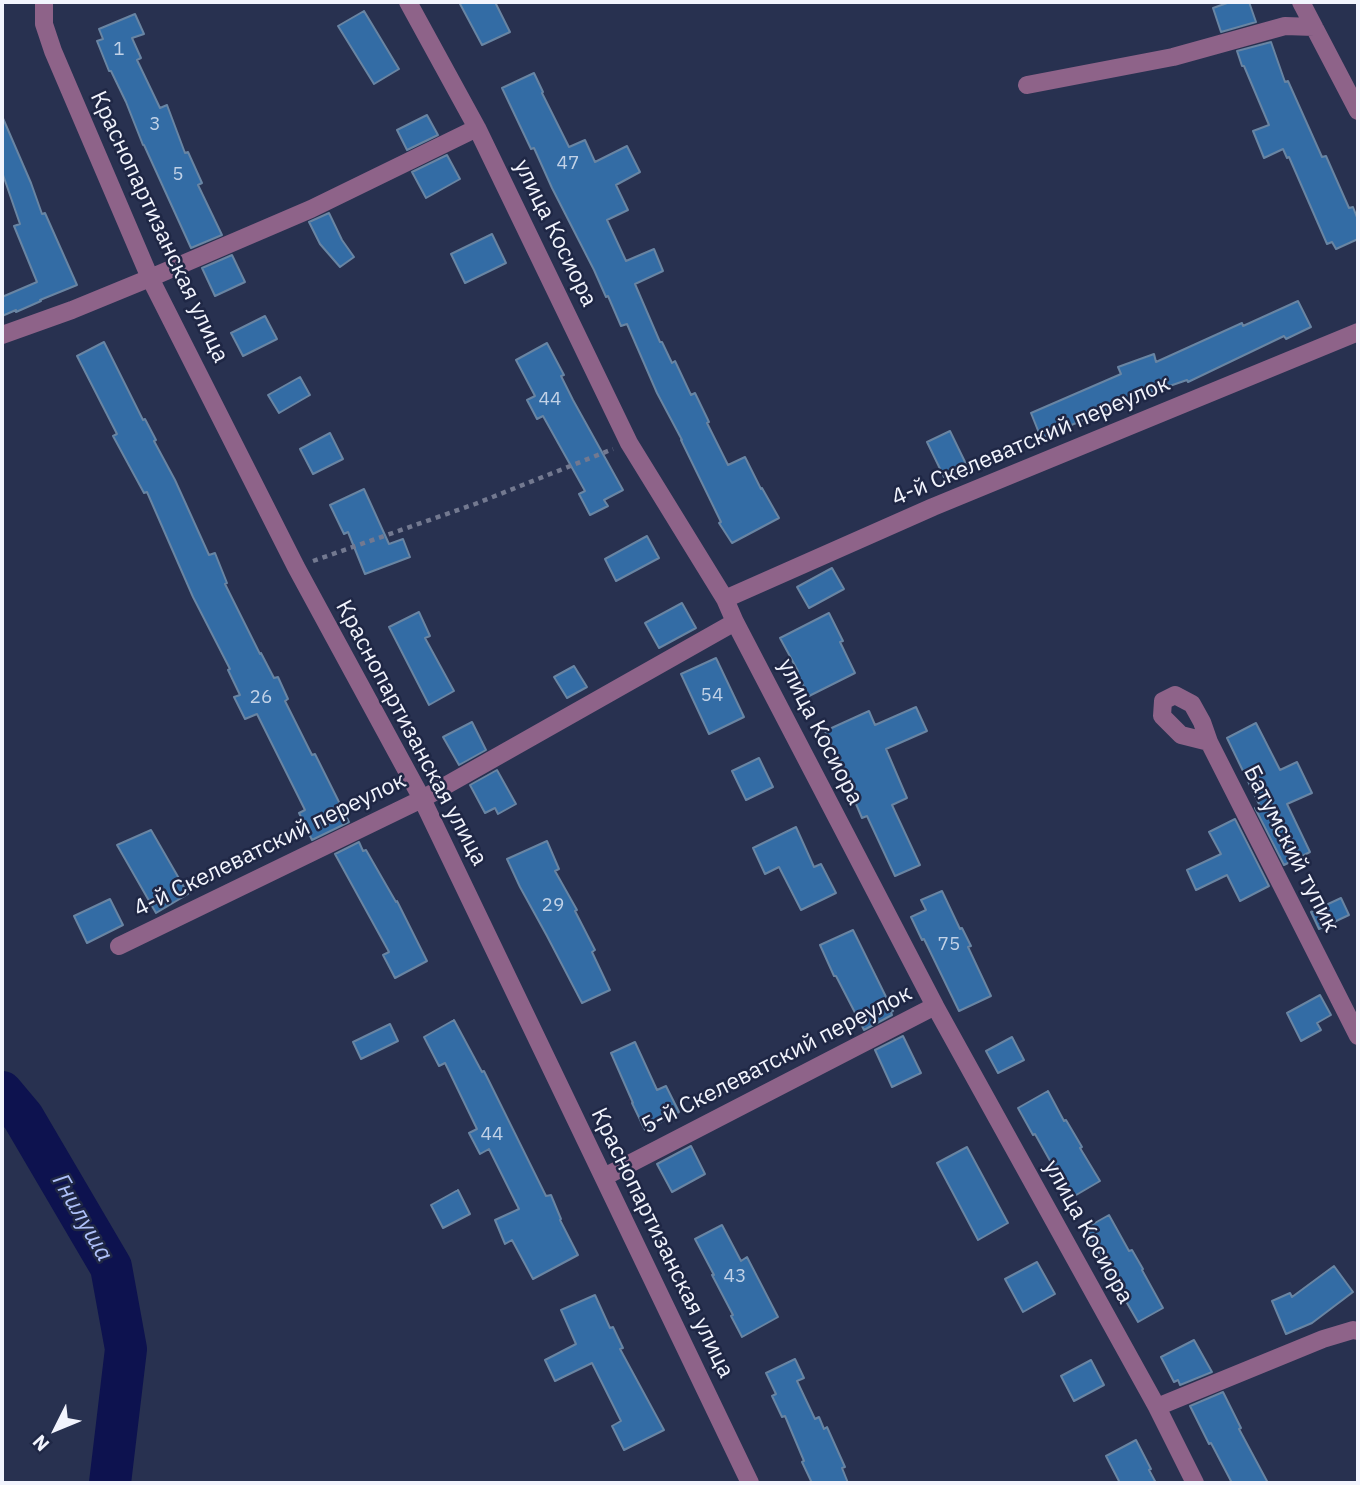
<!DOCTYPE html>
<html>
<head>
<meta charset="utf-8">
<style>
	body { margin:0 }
	#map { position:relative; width:1360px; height:1485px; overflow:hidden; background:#283150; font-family:"IBM Plex Sans",sans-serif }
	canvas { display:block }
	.frame { position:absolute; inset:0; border:4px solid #f2f4fd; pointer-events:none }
	.north { position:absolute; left:21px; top:1394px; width:70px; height:70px; -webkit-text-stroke:5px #1f2745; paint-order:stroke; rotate:227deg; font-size:19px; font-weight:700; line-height:28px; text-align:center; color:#f2f4fd }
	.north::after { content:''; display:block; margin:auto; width:24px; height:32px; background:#f2f4fd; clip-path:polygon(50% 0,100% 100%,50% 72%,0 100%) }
</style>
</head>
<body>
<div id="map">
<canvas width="1360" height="1485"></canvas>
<div class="frame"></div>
<div class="north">N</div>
</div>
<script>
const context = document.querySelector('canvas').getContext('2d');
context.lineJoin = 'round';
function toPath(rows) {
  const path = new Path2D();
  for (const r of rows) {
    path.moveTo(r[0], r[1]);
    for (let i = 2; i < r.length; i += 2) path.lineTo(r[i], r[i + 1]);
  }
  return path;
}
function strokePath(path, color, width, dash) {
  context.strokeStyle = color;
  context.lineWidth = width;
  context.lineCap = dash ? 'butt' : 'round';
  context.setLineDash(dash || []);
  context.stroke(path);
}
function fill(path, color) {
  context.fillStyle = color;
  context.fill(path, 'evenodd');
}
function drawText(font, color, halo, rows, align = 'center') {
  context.font = font + ' "IBM Plex Sans",sans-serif';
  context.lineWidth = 5;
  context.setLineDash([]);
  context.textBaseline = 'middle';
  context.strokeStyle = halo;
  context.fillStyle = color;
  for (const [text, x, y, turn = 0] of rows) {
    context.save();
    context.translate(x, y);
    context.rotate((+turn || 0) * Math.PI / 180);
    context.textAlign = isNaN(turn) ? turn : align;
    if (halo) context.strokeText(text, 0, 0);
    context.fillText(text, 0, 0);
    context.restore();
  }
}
strokePath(toPath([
	[2,1092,23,1117,111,1267,126,1349,110,1483]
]), '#0d124f', 42);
const building = toPath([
	[459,2,495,2,510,32,482,45,459,2],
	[1230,2,1249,2,1256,22,1221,32,1213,8,1230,2],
	[364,11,399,69,374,84,338,26,364,11],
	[135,14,144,34,132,38,141,58,137,60,160,108,167,105,185,153,188,152,202,183,198,185,222,235,191,248,144,145,143,145,126,102,111,71,109,71,97,41,103,39,99,29,135,14],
	[1271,42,1285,82,1288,81,1322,157,1326,156,1349,208,1353,207,1358,220,1358,239,1336,249,1332,242,1327,244,1289,157,1287,158,1283,149,1264,158,1253,131,1269,125,1244,66,1242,66,1237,51,1271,42],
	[534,73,543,92,542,93,569,147,585,140,595,162,627,146,640,172,616,185,628,210,607,220,626,261,654,249,663,271,635,284,660,342,662,342,672,363,675,361,691,395,695,393,709,422,707,423,728,465,745,457,761,489,762,488,779,518,732,543,719,523,721,522,681,440,682,440,657,393,627,324,621,326,608,296,606,297,594,270,552,188,534,148,531,149,502,88,534,73],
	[427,115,438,135,407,150,397,130,427,115],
	[2,116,31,183,42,214,45,213,77,285,40,300,41,301,16,312,16,310,2,316,2,297,37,282,14,226,20,224,2,172,2,116],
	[447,155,460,179,426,198,412,172,447,155],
	[329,213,342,240,354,257,340,267,320,244,309,222,329,213],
	[492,234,506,263,465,283,451,254,492,234],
	[232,255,245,282,215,296,202,268,232,255],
	[1298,301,1311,327,1286,339,1284,336,1188,382,1187,380,1132,399,1041,438,1031,413,1121,374,1118,367,1154,354,1156,362,1242,323,1243,326,1298,301],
	[265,316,277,339,243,356,231,333,265,316],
	[104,342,143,420,145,419,156,440,154,441,175,480,209,555,215,553,227,583,225,584,260,654,261,653,274,678,278,677,288,699,285,701,312,755,315,754,349,822,312,840,299,813,305,810,257,714,245,719,234,697,240,695,228,670,230,669,193,597,147,492,144,493,113,436,117,434,77,356,104,342],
	[547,343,564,375,561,376,573,400,623,490,604,500,608,506,590,515,579,494,585,491,543,416,537,419,527,400,535,396,516,360,547,343],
	[300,377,310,395,279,413,268,395,300,377],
	[950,431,967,466,944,477,927,442,950,431],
	[330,433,343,459,313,474,300,449,330,433],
	[364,489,389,544,403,539,410,557,365,574,348,532,344,534,330,505,364,489],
	[647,536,659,558,616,581,605,559,647,536],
	[832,568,844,589,809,608,797,587,832,568],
	[682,603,696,628,659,648,645,623,682,603],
	[419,612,430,636,425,638,454,691,429,705,389,627,419,612],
	[829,613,843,641,840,642,855,673,809,696,796,672,798,671,780,638,829,613],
	[716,658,744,717,709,734,681,674,716,658],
	[574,666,587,687,567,698,554,677,574,666],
	[916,707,927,731,886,749,907,798,892,805,920,865,895,876,867,816,862,818,850,790,852,789,825,731,869,711,875,725,916,707],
	[472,722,486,750,459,765,443,737,472,722],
	[1256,723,1280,770,1297,762,1312,793,1287,804,1310,852,1284,865,1255,808,1260,806,1227,738,1256,723],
	[759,758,773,787,746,800,732,771,759,758],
	[497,770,516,804,498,814,495,808,485,813,470,785,497,770],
	[1235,819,1269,886,1240,901,1227,875,1196,890,1187,870,1221,854,1209,832,1235,819],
	[796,827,814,867,821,864,836,893,801,910,779,867,765,874,753,848,796,827],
	[151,830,188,894,156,913,117,845,151,830],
	[547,841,559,869,555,871,577,910,575,911,595,950,592,952,610,990,582,1003,547,936,520,887,507,859,547,841],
	[359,842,363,851,366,850,396,902,397,901,427,961,395,978,383,955,389,952,335,854,359,842],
	[942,891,960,929,962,928,971,946,968,947,991,996,959,1011,924,939,922,940,911,917,926,910,921,900,942,891],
	[1341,898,1349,915,1319,929,1311,912,1341,898],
	[110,899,123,925,87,943,74,916,110,899],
	[853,930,893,1011,891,1012,892,1015,864,1030,836,976,834,976,820,945,853,930],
	[1320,995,1331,1015,1317,1023,1321,1030,1301,1041,1287,1013,1320,995],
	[454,1020,482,1072,484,1071,546,1196,551,1195,561,1219,560,1220,578,1255,533,1279,512,1240,505,1244,495,1220,519,1209,489,1149,480,1154,469,1133,477,1129,445,1063,439,1066,424,1037,454,1020],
	[390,1024,398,1041,361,1059,353,1042,390,1024],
	[903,1036,921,1073,892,1087,875,1050,903,1036],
	[1012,1037,1024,1060,998,1073,986,1051,1012,1037],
	[635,1042,657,1090,666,1086,679,1112,645,1130,632,1103,633,1103,611,1053,635,1042],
	[1048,1091,1064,1121,1066,1120,1082,1147,1080,1148,1100,1181,1071,1198,1035,1134,1033,1135,1018,1108,1048,1091],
	[691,1146,705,1174,672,1192,657,1164,691,1146],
	[967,1147,1008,1223,978,1240,937,1163,967,1147],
	[458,1190,470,1214,443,1228,431,1205,458,1190],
	[1109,1215,1129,1251,1132,1250,1143,1269,1142,1270,1163,1308,1138,1322,1105,1265,1086,1228,1109,1215],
	[722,1225,741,1261,747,1257,778,1317,742,1337,731,1316,733,1315,712,1275,714,1275,695,1239,722,1225],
	[1037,1262,1055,1294,1023,1312,1005,1279,1037,1262],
	[1334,1266,1353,1292,1312,1323,1286,1334,1272,1301,1290,1293,1292,1297,1334,1266],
	[595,1295,610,1328,613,1327,623,1348,620,1349,664,1430,624,1450,612,1426,621,1421,592,1363,555,1381,545,1360,576,1344,561,1310,595,1295],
	[1194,1340,1212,1372,1180,1385,1178,1380,1174,1382,1161,1357,1194,1340],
	[795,1359,804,1378,797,1381,815,1419,819,1417,824,1429,827,1427,845,1467,842,1468,848,1483,812,1483,802,1462,804,1461,785,1416,782,1417,772,1396,776,1394,766,1373,795,1359],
	[1091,1360,1104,1385,1074,1401,1061,1376,1091,1360],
	[1223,1392,1241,1428,1239,1429,1268,1483,1232,1483,1211,1443,1209,1444,1190,1406,1223,1392],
	[1136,1440,1151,1469,1149,1470,1156,1483,1120,1483,1106,1456,1136,1440]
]);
fill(building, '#336ca5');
strokePath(building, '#6985a3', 2);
strokePath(toPath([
	[313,561,475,504,613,449]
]), '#737990', 4.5, [5, 5]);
strokePath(toPath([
	[44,2,44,24,53,51,150,278,296,567,422,799,750,1483],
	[408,2,477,128,629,443,725,599,735,622,935,1006,1157,1407,1195,1483],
	[1301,2,1358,111],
	[1027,85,1173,57,1285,26,1314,27],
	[2,335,72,310,150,278,311,209,477,128],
	[725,599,933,507,1358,332],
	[1209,742,1181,735,1162,716,1163,701,1175,695,1192,704,1202,722,1209,742,1358,1036],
	[119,946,422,799,735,622],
	[604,1177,935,1006],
	[1157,1407,1323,1339,1353,1330,1358,1331]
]), '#8e6389', 18);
drawText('19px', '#c2d2e7', null, [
	["1",119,50],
	["3",155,125],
	["47",568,164],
	["5",178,175],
	["44",550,400],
	["54",712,696],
	["26",261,698],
	["29",553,906],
	["75",949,945],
	["44",492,1135],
	["43",735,1277]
]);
drawText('23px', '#f2f4fd', '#1f2745', [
	["Краснопартизанская улица",159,227,65],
	["улица Косиора",555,233,64],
	["4-й Скелеватский переулок",1031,441,-23],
	["улица Косиора",820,732,63],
	["Краснопартизанская улица",411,733,62],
	["4-й Скелеватский переулок",270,845,-26],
	["Батумский тупик",1291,849,63],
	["5-й Скелеватский переулок",777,1060,-27],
	["улица Косиора",1088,1232,61],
	["Краснопартизанская улица",662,1243,64]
]);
drawText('italic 24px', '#afc1fa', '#1f2745', [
	["Гнилуша",82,1218,60]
]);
</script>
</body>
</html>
